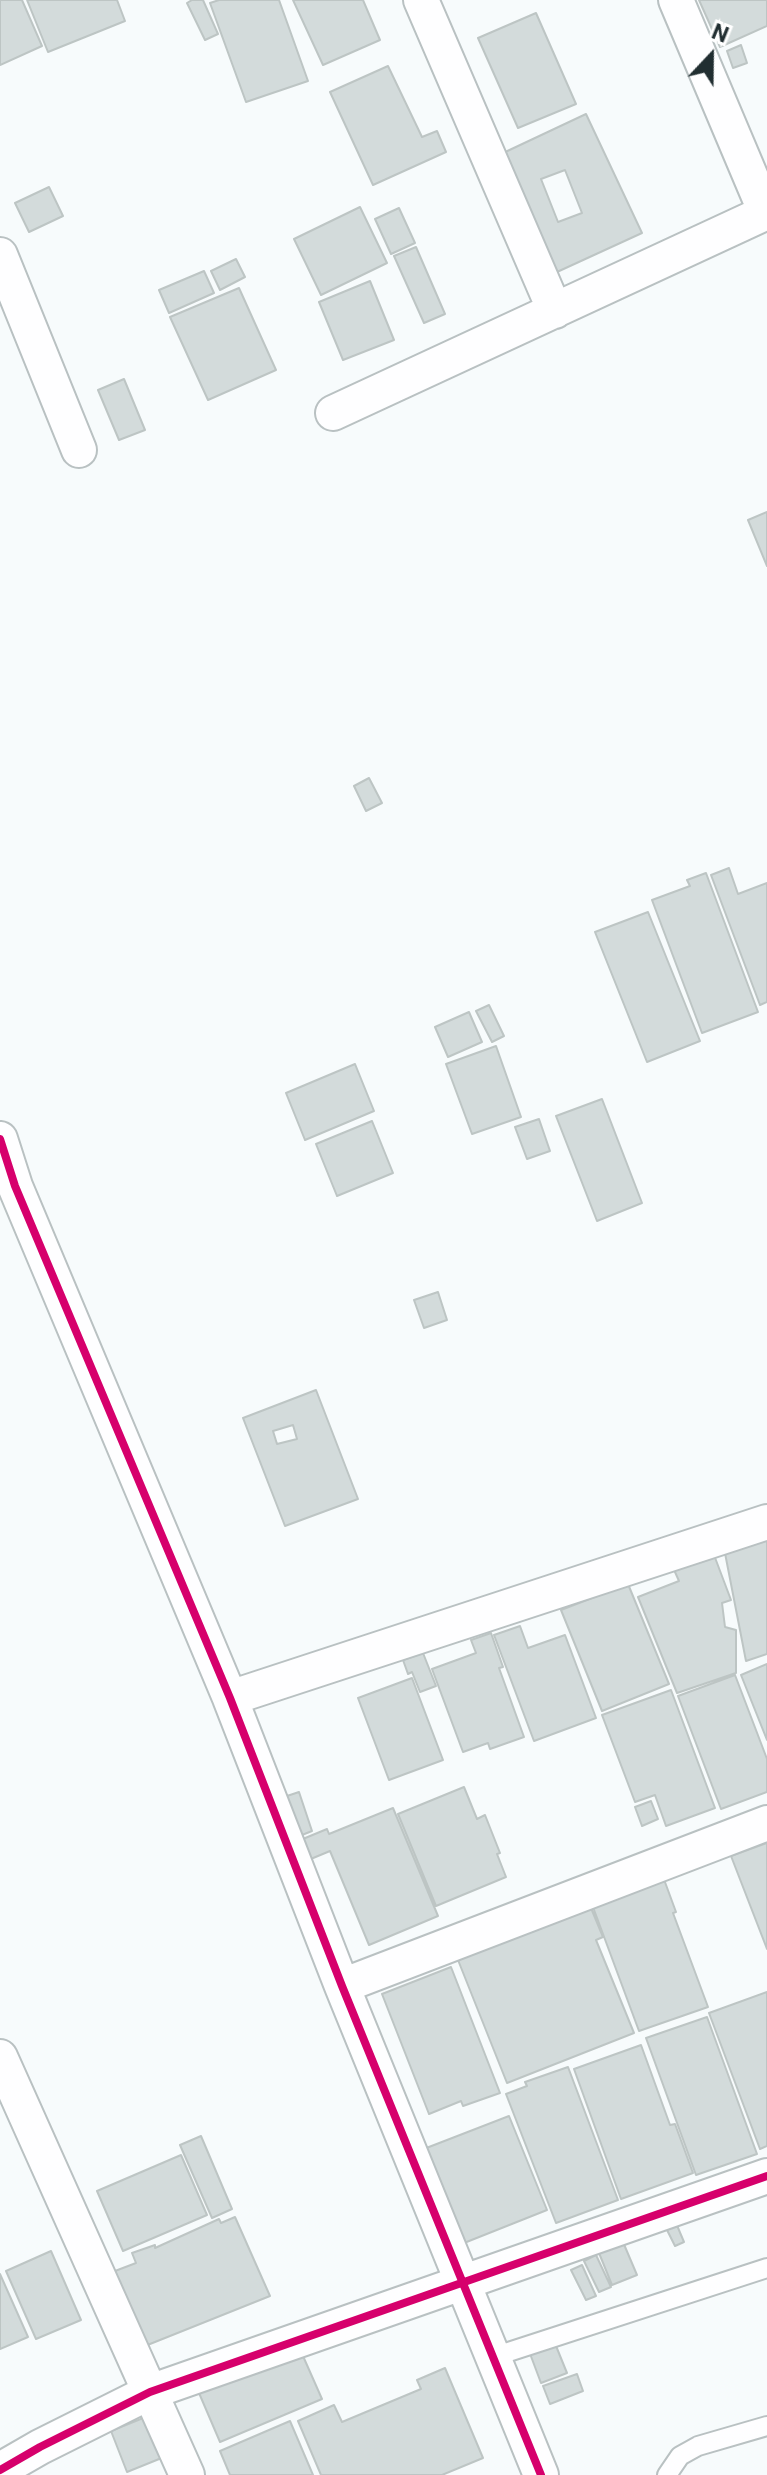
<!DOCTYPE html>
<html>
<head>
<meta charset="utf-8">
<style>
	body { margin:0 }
	#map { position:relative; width:767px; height:2475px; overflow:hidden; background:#f7fbfc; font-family:Roboto,sans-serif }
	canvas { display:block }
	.north { position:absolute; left:671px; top:16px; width:80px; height:80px; -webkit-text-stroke:6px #fff; paint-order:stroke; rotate:22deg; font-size:22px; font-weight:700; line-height:32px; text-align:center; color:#212e31 }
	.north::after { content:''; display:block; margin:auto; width:28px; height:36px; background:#212e31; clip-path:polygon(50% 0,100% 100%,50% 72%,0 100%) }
</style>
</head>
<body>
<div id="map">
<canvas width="767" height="2475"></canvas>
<div class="north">N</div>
</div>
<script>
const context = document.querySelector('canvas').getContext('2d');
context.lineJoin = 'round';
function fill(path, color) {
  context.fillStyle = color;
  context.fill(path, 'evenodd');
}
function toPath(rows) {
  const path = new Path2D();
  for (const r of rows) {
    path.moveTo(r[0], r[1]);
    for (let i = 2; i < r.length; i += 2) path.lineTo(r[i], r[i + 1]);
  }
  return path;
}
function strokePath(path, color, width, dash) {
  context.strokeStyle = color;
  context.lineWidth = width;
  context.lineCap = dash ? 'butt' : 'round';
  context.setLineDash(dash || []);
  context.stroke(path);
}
const building = toPath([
	[0,0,22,0,42,46,0,65,0,0],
	[27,0,117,0,125,21,48,52,27,0],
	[192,0,203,0,218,34,205,40,187,3,192,0],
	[219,0,279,0,308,81,246,102,210,3,219,0],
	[293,0,363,0,380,40,323,65,293,0],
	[699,0,767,0,767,26,720,47,699,0],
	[536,13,576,104,518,128,478,38,536,13],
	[741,45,747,63,733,68,727,51,741,45],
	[388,66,422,137,437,131,446,152,373,185,330,92,388,66],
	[586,114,642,233,557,272,501,154,586,114],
	[565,170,582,213,558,222,541,179,565,170],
	[49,187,63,216,29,232,15,203,49,187],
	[360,207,387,263,321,295,294,239,360,207],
	[399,208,415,243,391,254,375,219,399,208],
	[416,247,445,314,424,323,394,256,416,247],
	[236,259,245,277,220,290,211,271,236,259],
	[204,271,214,293,169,313,159,290,204,271],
	[370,281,394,340,343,360,319,302,370,281],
	[239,288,276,370,208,400,170,317,239,288],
	[124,379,145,430,119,440,98,390,124,379],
	[767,512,767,566,748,520,767,512],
	[369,778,382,803,366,811,354,786,369,778],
	[729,868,738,894,767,883,767,1002,760,1005,711,875,729,868],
	[706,873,758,1012,702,1033,652,900,690,886,687,880,706,873],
	[648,912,700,1041,647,1062,595,932,648,912],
	[489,1005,504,1036,492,1042,476,1011,489,1005],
	[469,1012,482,1042,448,1057,435,1027,469,1012],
	[496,1046,521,1117,472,1134,446,1064,496,1046],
	[355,1064,374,1111,305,1140,286,1093,355,1064],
	[602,1099,642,1203,597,1221,556,1116,602,1099],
	[539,1119,550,1151,527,1159,515,1127,539,1119],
	[372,1121,393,1173,337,1196,316,1144,372,1121],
	[438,1292,447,1320,424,1328,414,1300,438,1292],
	[316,1390,358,1499,285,1526,243,1418,316,1390],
	[293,1425,297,1439,277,1444,273,1431,293,1425],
	[767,1533,767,1654,746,1661,724,1548,767,1533],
	[711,1547,731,1600,722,1603,725,1627,736,1630,736,1673,677,1693,638,1597,679,1581,671,1563,711,1547],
	[628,1584,669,1684,602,1711,561,1610,628,1584],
	[520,1626,528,1648,565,1635,596,1718,534,1741,494,1635,520,1626],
	[491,1633,503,1667,499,1668,524,1737,490,1749,488,1743,463,1752,432,1669,476,1653,471,1640,491,1633],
	[423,1653,436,1686,420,1692,412,1672,408,1674,403,1660,423,1653],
	[767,1664,767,1740,741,1675,767,1664],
	[735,1675,767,1759,767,1792,721,1809,678,1696,735,1675],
	[412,1678,443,1760,389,1780,358,1698,412,1678],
	[671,1690,715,1808,666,1826,655,1795,635,1802,602,1715,671,1690],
	[464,1787,477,1819,485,1815,500,1853,497,1854,506,1877,436,1906,398,1814,464,1787],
	[299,1792,312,1831,297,1837,284,1797,299,1792],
	[651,1801,658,1819,642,1826,635,1807,651,1801],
	[393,1808,438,1916,369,1945,330,1851,306,1861,298,1841,327,1829,329,1834,393,1808],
	[767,1843,767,1949,731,1856,767,1843],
	[662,1874,676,1912,673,1913,708,2007,639,2031,590,1899,662,1874],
	[591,1908,603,1937,596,1940,634,2033,507,2083,458,1960,591,1908],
	[451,1967,500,2093,463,2106,461,2101,429,2114,382,1994,451,1967],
	[767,1992,767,2146,760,2149,709,2013,767,1992],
	[707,2017,757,2154,696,2175,646,2038,707,2017],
	[641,2045,670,2125,675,2124,693,2173,621,2199,574,2069,641,2045],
	[568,2067,618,2200,556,2223,506,2094,527,2086,525,2082,568,2067],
	[509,2116,547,2210,454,2247,416,2152,509,2116],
	[201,2136,232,2209,212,2218,180,2145,201,2136],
	[181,2155,207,2215,123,2251,97,2191,181,2155],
	[235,2217,270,2296,145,2346,115,2271,136,2263,132,2253,155,2245,155,2248,219,2219,221,2223,235,2217],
	[676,2223,684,2242,675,2246,666,2228,676,2223],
	[623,2242,637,2275,612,2285,599,2253,623,2242],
	[51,2251,81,2320,36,2339,6,2271,51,2251],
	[596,2255,611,2287,599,2292,584,2261,596,2255],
	[582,2265,596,2296,586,2300,571,2270,582,2265],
	[0,2274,28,2337,0,2349,0,2274],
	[554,2341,567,2373,541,2383,529,2351,554,2341],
	[299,2347,322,2399,220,2442,199,2393,251,2371,299,2347],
	[445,2368,483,2458,442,2475,321,2475,298,2421,334,2405,342,2422,421,2389,417,2380,445,2368],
	[577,2374,583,2391,550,2404,543,2386,577,2374],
	[158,2412,174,2453,127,2472,111,2431,158,2412],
	[290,2421,313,2475,230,2475,220,2451,290,2421]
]);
fill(building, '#d3dbdb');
strokePath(building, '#bdc5c4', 2);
const service = toPath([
	[493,2357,767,2268],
	[667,2475,680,2456,698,2446,767,2426]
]);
const minor = toPath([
	[421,0,555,311],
	[676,0,766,213],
	[0,255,79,450],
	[333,413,767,212],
	[0,1139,15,1186,230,1698,342,1986,541,2475],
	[230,1698,767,1522],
	[342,1986,767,1823],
	[0,2057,187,2475],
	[0,2470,40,2447,150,2392,767,2176]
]);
strokePath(service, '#b9c1c2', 22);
strokePath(minor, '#b9c1c2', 38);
strokePath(service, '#fefeff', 18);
strokePath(minor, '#fefeff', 34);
strokePath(toPath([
	[0,1139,15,1186,230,1698,342,1986,541,2475],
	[0,2470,40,2447,150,2392,767,2176]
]), '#d6006c', 8);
</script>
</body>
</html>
